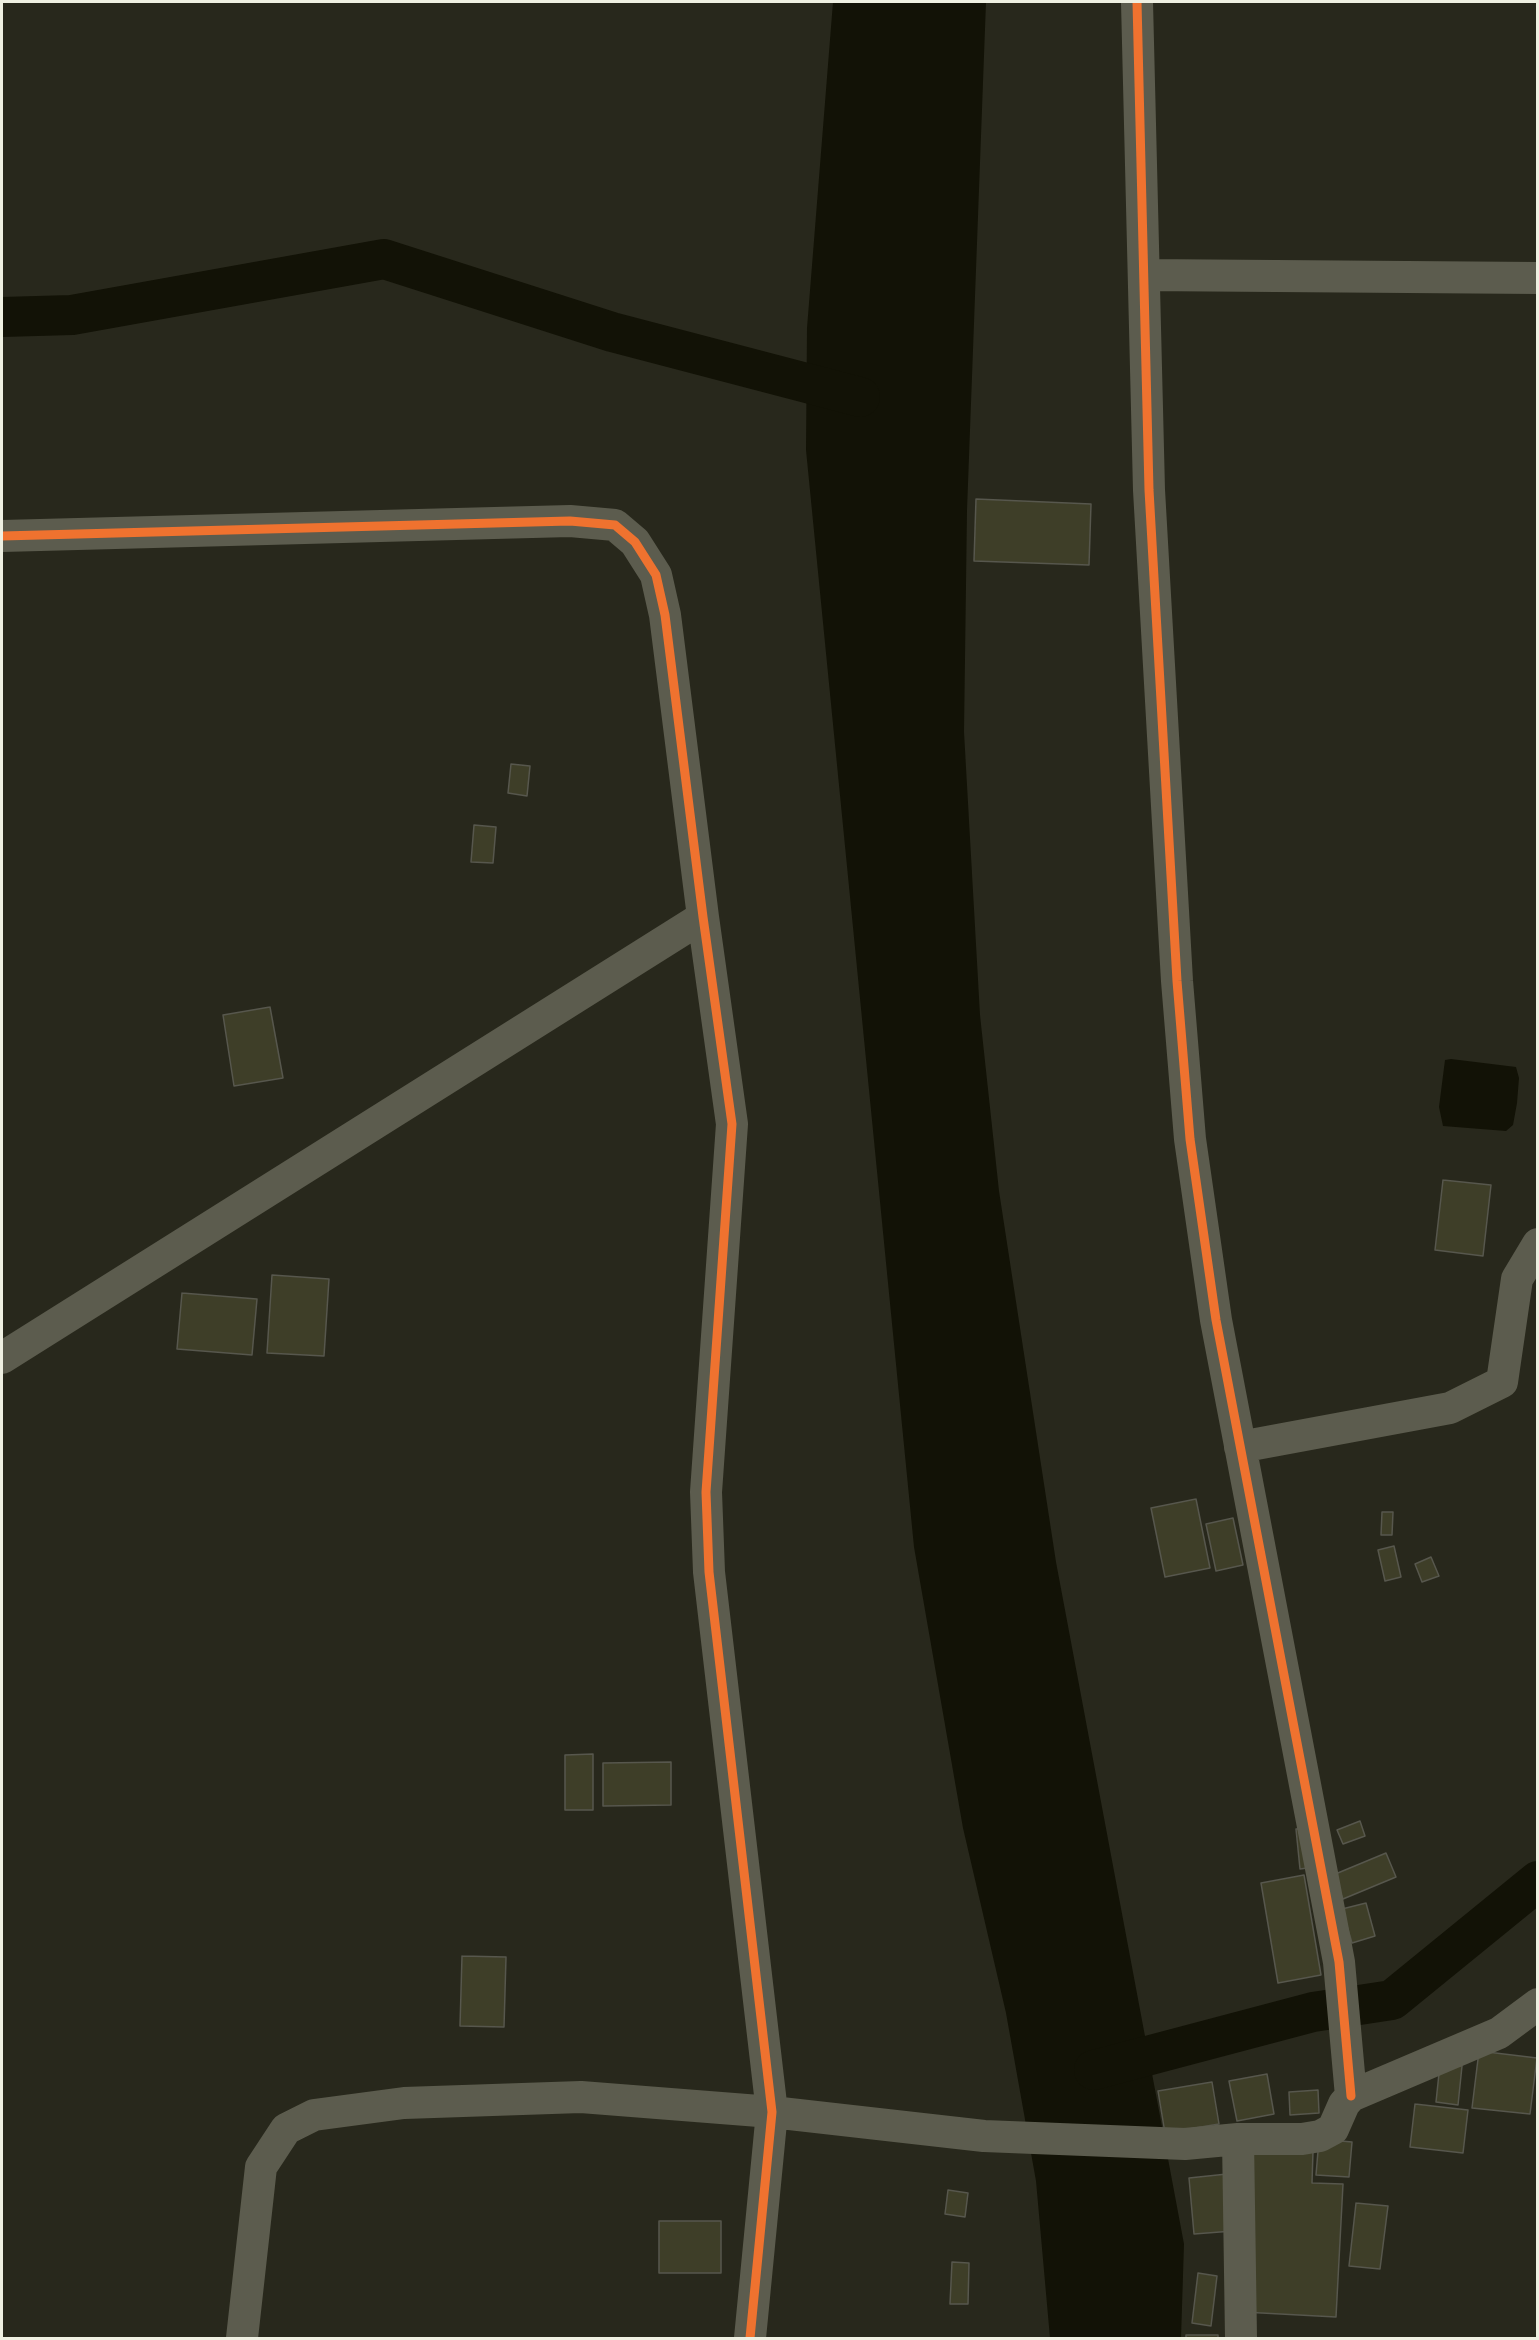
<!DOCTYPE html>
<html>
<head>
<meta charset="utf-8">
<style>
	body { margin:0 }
	#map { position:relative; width:1539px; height:2340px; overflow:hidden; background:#28281c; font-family:Rubik,sans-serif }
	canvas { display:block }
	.frame { position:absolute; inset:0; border:3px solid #eff0e2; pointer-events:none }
</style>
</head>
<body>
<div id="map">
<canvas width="1539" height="2340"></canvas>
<div class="frame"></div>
</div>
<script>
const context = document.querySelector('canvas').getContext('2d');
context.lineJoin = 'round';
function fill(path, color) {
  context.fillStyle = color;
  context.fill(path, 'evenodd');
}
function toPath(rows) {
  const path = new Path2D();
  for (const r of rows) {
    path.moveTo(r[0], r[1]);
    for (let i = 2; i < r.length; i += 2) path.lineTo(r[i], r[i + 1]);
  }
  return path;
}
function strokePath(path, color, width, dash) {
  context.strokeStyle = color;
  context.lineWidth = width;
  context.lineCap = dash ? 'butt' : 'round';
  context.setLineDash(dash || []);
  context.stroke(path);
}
fill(toPath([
	[833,2,986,2,967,510,964,732,980,1015,999,1191,1056,1562,1184,2244,1181,2338,1050,2338,1036,2181,1006,2013,963,1828,914,1547,806,450,807,328],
	[1451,1059,1516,1067,1519,1078,1517,1103,1513,1125,1506,1131,1443,1126,1439,1107,1445,1060]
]), '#121206');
strokePath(toPath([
	[2,317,72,315,384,259,612,332,860,397],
	[1094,2070,1313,2012,1392,2000,1538,1881]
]), '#121206', 40);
const building = toPath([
	[976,499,1091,504,1089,565,974,561,976,499],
	[511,764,530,766,527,796,508,793,511,764],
	[474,825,496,827,493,863,471,862,474,825],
	[270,1007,283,1078,234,1086,223,1015,270,1007],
	[1443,1180,1491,1185,1483,1256,1435,1250,1443,1180],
	[272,1275,329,1279,324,1356,267,1353,272,1275],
	[182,1293,257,1299,252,1355,177,1349,182,1293],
	[1196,1499,1210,1568,1165,1577,1151,1508,1196,1499],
	[1382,1512,1393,1512,1392,1535,1381,1535,1382,1512],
	[1233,1518,1243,1565,1216,1571,1206,1524,1233,1518],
	[1394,1546,1401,1577,1385,1581,1378,1550,1394,1546],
	[1431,1557,1439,1576,1422,1582,1415,1564,1431,1557],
	[593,1754,593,1810,565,1810,565,1755,593,1754],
	[671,1762,671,1805,603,1806,603,1763,671,1762],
	[1360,1821,1365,1836,1343,1844,1337,1830,1360,1821],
	[1310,1828,1315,1867,1300,1869,1296,1829,1310,1828],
	[1386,1853,1396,1877,1343,1899,1333,1875,1386,1853],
	[1304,1875,1321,1975,1278,1983,1261,1883,1304,1875],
	[1366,1903,1375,1936,1352,1943,1342,1909,1366,1903],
	[462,1956,506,1957,504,2027,460,2026,462,1956],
	[1479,2051,1537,2058,1530,2114,1472,2108,1479,2051],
	[1440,2064,1462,2066,1458,2105,1436,2102,1440,2064],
	[1267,2074,1274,2114,1237,2121,1229,2081,1267,2074],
	[1212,2082,1219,2124,1165,2133,1158,2091,1212,2082],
	[1318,2090,1319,2113,1290,2115,1289,2092,1318,2090],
	[1415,2104,1468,2110,1463,2153,1410,2147,1415,2104],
	[1319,2139,1352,2142,1349,2177,1316,2175,1319,2139],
	[1252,2148,1313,2151,1312,2183,1343,2184,1336,2317,1243,2312,1252,2148],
	[1227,2174,1233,2231,1194,2234,1189,2178,1227,2174],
	[948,2190,968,2193,965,2217,945,2214,948,2190],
	[1356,2203,1388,2206,1380,2269,1349,2266,1356,2203],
	[659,2221,721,2221,721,2273,659,2273,659,2221],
	[952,2262,969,2263,968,2304,950,2304,952,2262],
	[1198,2273,1217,2276,1211,2326,1192,2323,1198,2273],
	[1186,2335,1218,2335,1218,2338,1186,2338,1186,2335]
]);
fill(building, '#3e3e28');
strokePath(building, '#57574d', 1.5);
strokePath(toPath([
	[1137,2,1149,490,1177,981,1190,1139,1216,1320,1339,1962,1351,2096],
	[1144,275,1538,278],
	[2,536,570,521,615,525,635,542,656,575,665,615,703,917,732,1124,706,1492,709,1572,772,2112,750,2338],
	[2,1358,703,917],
	[1240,1447,1450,1408,1502,1382,1517,1279,1538,1244],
	[1238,2139,1241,2338],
	[242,2338,261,2167,286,2129,314,2115,404,2103,581,2097,772,2112,984,2136,1185,2144,1238,2139,1302,2139,1320,2136,1333,2129,1344,2104,1351,2096,1499,2033,1538,2004]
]), '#5c5c4e', 32);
strokePath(toPath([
	[1137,2,1149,490,1177,981,1190,1139,1216,1320,1339,1962,1351,2096],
	[2,536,570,521,615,525,635,542,656,575,665,615,703,917,732,1124,706,1492,709,1572,772,2112,750,2338]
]), '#ef722f', 9);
</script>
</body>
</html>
